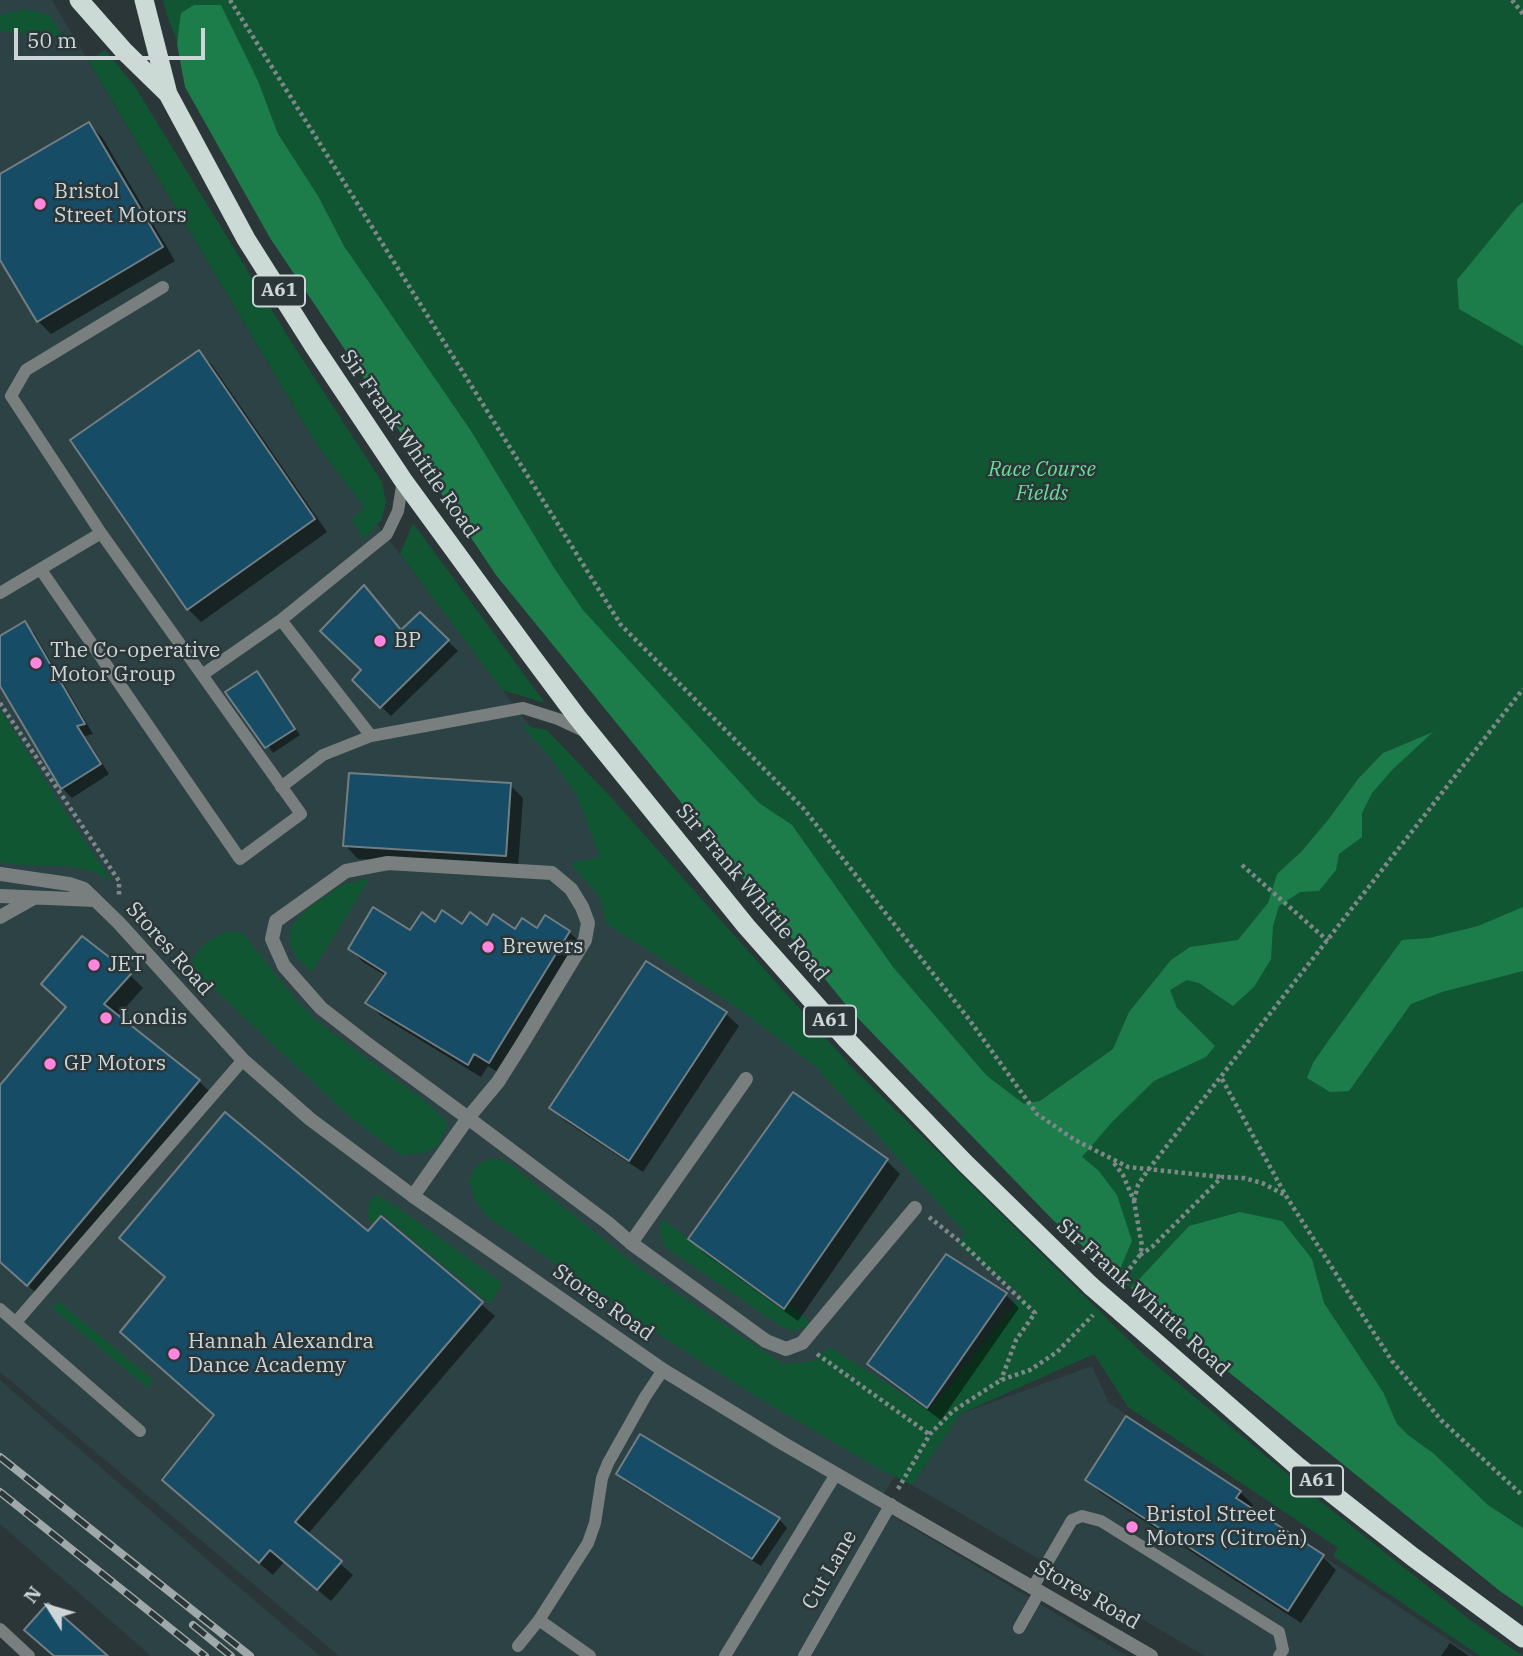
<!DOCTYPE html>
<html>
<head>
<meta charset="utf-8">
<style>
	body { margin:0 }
	#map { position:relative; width:1523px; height:1656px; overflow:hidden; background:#2a3638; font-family:"IBM Plex Serif",serif }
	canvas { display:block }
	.north { position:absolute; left:14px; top:1572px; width:70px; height:70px; -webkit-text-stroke:5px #2a3638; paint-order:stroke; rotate:307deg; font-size:19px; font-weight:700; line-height:28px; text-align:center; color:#ced5d6 }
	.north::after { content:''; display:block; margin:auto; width:24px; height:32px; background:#ced5d6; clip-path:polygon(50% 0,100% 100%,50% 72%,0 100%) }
	.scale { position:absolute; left:14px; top:28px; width:191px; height:32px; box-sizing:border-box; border:4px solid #ced5d6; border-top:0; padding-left:9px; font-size:21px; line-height:24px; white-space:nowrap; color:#ced5d6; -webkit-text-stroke:5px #2a3638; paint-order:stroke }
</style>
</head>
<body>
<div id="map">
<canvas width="1523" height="1656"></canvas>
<div class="north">N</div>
<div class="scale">50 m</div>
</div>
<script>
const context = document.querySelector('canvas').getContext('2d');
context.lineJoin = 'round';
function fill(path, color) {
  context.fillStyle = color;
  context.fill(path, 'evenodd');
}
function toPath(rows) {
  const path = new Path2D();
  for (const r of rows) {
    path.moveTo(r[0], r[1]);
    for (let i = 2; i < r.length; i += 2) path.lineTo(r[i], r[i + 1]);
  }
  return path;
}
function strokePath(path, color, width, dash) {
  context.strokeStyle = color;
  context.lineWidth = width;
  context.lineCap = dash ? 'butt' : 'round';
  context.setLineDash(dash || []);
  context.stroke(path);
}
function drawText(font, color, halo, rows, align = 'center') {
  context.font = font + ' "IBM Plex Serif",serif';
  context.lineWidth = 5;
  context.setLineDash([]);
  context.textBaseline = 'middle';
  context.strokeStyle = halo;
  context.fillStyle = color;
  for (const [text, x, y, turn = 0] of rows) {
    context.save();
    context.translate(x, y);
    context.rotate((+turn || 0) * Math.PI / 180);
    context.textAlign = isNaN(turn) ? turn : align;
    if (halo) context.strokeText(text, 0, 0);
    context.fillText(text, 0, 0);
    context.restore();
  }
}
fill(toPath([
	[0,0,52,0,315,442,629,857,1056,1292,925,1428,876,1506,1127,1656,339,1656,0,1372],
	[1092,1366,1109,1403,1241,1491,1237,1499,1473,1656,1205,1656,912,1485,960,1414],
	[0,1380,247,1594,320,1656,151,1656,0,1524]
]), '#2d4245');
fill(toPath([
	[163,0,1523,0,1523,1607,1500,1591,1189,1340,1053,1220,851,1011,496,575,201,95,168,19],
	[25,9,50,15,63,37,0,31,0,15],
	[105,50,134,85,292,343,382,482,386,502,382,519,364,539,352,520,364,507,315,442,88,60],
	[413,523,545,703,502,690,400,554],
	[0,709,73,824,112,881,91,871,66,866,19,865,0,862],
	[521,725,547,730,607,793,850,1065,1143,1354,1320,1501,1470,1620,1523,1656,1480,1656,1333,1556,1338,1548,1128,1407,1094,1354,960,1414,912,1485,879,1469,757,1397,636,1320,488,1217,475,1200,469,1180,476,1166,489,1159,506,1161,641,1269,783,1364,813,1361,830,1347,929,1411,1014,1305,1019,1293,958,1245,965,1233,815,1066,735,1006,607,924,599,896,570,863,600,857,577,796,553,761],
	[370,878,312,972,296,957,289,942,291,927,307,909,341,885],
	[227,931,243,933,294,998,318,1022,430,1105,448,1123,438,1146,425,1153,401,1155,350,1117,192,968,193,958,205,943],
	[376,1195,397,1207,502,1283,490,1304,382,1214,374,1223,368,1219,369,1202],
	[662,1219,784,1308,789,1302,811,1325,794,1331,782,1327,665,1247,660,1236],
	[58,1301,153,1380,148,1388,52,1308]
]), '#115632');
fill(toPath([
	[194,5,221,5,258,81,278,134,318,196,344,246,471,431,554,568,583,610,759,803,792,825,893,967,987,1076,1024,1104,1040,1101,1113,1049,1129,1012,1171,960,1190,947,1238,940,1268,903,1277,874,1301,852,1328,820,1358,779,1383,753,1433,732,1393,769,1372,793,1362,813,1362,837,1339,854,1336,870,1319,891,1300,892,1279,906,1273,926,1271,959,1254,987,1233,1006,1199,983,1187,980,1170,990,1177,1008,1215,1046,1206,1057,1154,1081,1112,1122,1082,1157,1098,1170,1117,1195,1132,1241,1117,1276,1053,1220,851,1011,496,575,270,238,185,87,177,44,181,13],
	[1523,202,1523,346,1459,309,1457,280,1517,207],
	[1523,907,1523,971,1442,992,1411,1004,1349,1091,1330,1092,1307,1078,1313,1063,1331,1037,1402,940,1429,938,1478,926],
	[1240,1212,1282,1221,1312,1259,1324,1303,1383,1392,1397,1424,1408,1435,1433,1453,1488,1505,1523,1528,1523,1607,1500,1591,1189,1340,1131,1288,1189,1226]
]), '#1c7c4a');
fill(toPath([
	[89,124,102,137,175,261,51,334,38,321,0,257,0,176],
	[199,352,212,365,327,532,201,622,188,609],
	[374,597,402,631,420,614,458,651,391,716,354,680,364,670],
	[25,623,34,633,93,734,85,736,109,774,72,798,62,788,0,683,0,638],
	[257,673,300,735,273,753,228,693],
	[510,785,523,798,518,868,358,859,345,845],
	[546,918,569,932,583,945,502,1075,488,1066,481,1077,381,1016,368,1003,386,976,363,962,350,949,436,924,515,931,537,930],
	[130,975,143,988,117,1017,199,1081,212,1094,41,1297,0,1262,0,1088],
	[725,1013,739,1026,643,1172,565,1121,551,1108],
	[887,1161,900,1174,798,1321,703,1252,690,1238],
	[381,1218,495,1316,307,1535,353,1575,331,1601,284,1562,273,1575,177,1492],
	[946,1256,1006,1295,1019,1308,941,1420,882,1377,869,1364],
	[1127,1419,1240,1492,1253,1505,1250,1510,1323,1557,1336,1570,1301,1623,1101,1493,1087,1480],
	[618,1473,779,1519,787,1528,761,1566,626,1482],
	[1450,1643,1469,1656,1441,1656]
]), '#0007');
const building = toPath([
	[89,122,163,247,37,322,0,260,0,174,89,122],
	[199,350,315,519,187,610,70,440,199,350],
	[364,585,401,630,420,612,449,640,380,708,352,680,361,670,320,631,364,585],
	[25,621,85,724,77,726,101,764,61,789,0,686,0,636,25,621],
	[257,671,295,729,265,748,225,692,257,671],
	[349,773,511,783,506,856,343,846,349,773],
	[373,907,410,930,422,912,435,922,442,910,462,924,470,912,487,925,493,914,515,929,522,918,537,928,545,915,570,931,489,1063,474,1054,468,1065,365,1003,386,973,348,949,373,907],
	[82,936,131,974,104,1004,200,1080,27,1286,0,1262,0,1085,66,1007,41,984,82,936],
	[646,961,727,1012,629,1161,549,1108,646,961],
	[793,1092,888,1159,784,1309,688,1239,793,1092],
	[225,1112,368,1231,381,1216,483,1302,295,1522,342,1561,317,1590,270,1550,259,1563,162,1480,214,1415,120,1332,165,1277,119,1238,225,1112],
	[946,1254,1007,1293,927,1408,867,1364,946,1254],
	[1126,1416,1241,1491,1236,1498,1324,1555,1288,1611,1085,1480,1126,1416],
	[640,1434,780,1518,752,1559,616,1474,640,1434],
	[48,1603,108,1656,54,1656,24,1630,48,1603]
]);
fill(building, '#164c66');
strokePath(building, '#737e84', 2);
strokePath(toPath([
	[230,0,621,625,803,808,968,1018,1037,1114,1075,1140,1128,1167,1222,1177],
	[1512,0,1523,14],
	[0,703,119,881,119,895],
	[1242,865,1328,941],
	[1222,1079,1286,1196,1392,1361,1441,1420,1523,1496],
	[1114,1163,1123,1175,1134,1201,1142,1246,1140,1255,1118,1284],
	[1134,1201,1138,1185,1148,1170,1523,689],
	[929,1217,964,1245,1035,1313,1016,1340,1001,1380],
	[1140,1255,1152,1247,1222,1177,1244,1178,1262,1183,1285,1195],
	[817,1354,929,1434],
	[898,1489,930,1434,953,1411,1001,1380,1030,1370,1057,1352,1093,1315]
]), '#7f8889', 4.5, [3.5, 3.5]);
strokePath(toPath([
	[403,480,398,511,387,534,281,620,371,736,523,708,558,719,586,732],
	[101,533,11,396,26,370,163,287],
	[0,593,101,533,301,814,240,859,41,570],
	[202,675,281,620],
	[281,787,323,755,371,736],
	[0,1309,140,1431],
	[16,1322,243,1060],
	[1033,1587,1072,1520,1082,1516,1101,1521,1279,1632,1283,1650,1279,1656],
	[539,1620,590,1656],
	[1019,1628,1040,1591],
	[0,1629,29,1656],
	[518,1646,539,1620,588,1543,595,1523,602,1478,608,1463,645,1397,663,1370],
	[725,1656,836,1474],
	[804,1656,891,1504]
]), '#797f7e', 12);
strokePath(toPath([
	[413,1196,468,1118,498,1082,522,1044,585,940,588,923,582,907,571,889,552,873,388,863,346,871,276,921,272,939,284,966,321,1008,370,1046,468,1118,608,1223,631,1243,766,1341,786,1349,802,1343,915,1208],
	[631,1243,746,1079]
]), '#797f7e', 14);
strokePath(toPath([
	[0,874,69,884,84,889,119,923,243,1060,310,1119,413,1196,663,1370,784,1444,1151,1656],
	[0,896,95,900],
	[0,917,32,899]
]), '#797f7e', 14);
strokePath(toPath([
	[79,0,124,51,167,93],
	[144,0,168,94,246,239,313,345,403,480,530,654,577,717,746,926,847,1040,965,1163,1091,1286],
	[1121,1312,1296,1465,1413,1557,1523,1638]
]), '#ccdad6', 19);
const rail = toPath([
	[0,1457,250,1656],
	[0,1492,205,1656],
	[193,1625,231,1656]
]);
strokePath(rail, '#a0a9aa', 8);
strokePath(rail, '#2a3638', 5, [16]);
strokePath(toPath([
	[1091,1286,1121,1312]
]), '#ccdad6', 19);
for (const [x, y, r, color] of [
	[40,204,7,"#ff85df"],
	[380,641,7,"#ff85df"],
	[36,663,7,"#ff85df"],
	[488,947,7,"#ff85df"],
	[94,965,7,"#ff85df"],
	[106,1018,7,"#ff85df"],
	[50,1064,7,"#ff85df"],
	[174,1354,7,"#ff85df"],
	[1132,1527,7,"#ff85df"]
]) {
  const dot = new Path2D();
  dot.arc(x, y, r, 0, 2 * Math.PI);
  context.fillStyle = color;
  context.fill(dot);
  strokePath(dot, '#2a3638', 2.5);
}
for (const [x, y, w] of [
	[279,291,52],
	[830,1021,52],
	[1317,1481,52]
]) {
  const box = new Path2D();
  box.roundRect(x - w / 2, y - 15.5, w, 31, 5);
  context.fillStyle = '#2a3638';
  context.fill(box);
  strokePath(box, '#ced5d6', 2);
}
drawText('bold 19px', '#ced5d6', null, [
	["A61",279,291],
	["A61",830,1021],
	["A61",1317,1481]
]);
drawText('21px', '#ced5d6', '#2a3638', [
	["Bristol",54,192],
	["Street Motors",54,216],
	["BP",394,641],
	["The Co-operative",50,651],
	["Motor Group",50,675],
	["Brewers",502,947],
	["JET",108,965],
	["Londis",120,1018],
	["GP Motors",64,1064],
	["Hannah Alexandra",188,1342],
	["Dance Academy",188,1366],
	["Bristol Street",1146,1515],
	["Motors (Citroën)",1146,1539]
], 'left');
drawText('21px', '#ced5d6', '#2a3638', [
	["Sir Frank Whittle Road",409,444,55],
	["Sir Frank Whittle Road",752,893,50],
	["Stores Road",169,949,48],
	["Sir Frank Whittle Road",1143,1298,42],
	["Stores Road",603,1303,35],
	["Cut Lane",830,1570,-60],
	["Stores Road",1087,1595,30]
]);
drawText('italic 21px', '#68dd97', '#2a3638', [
	["Race Course",1042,470],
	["Fields",1042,494]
]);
</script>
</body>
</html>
